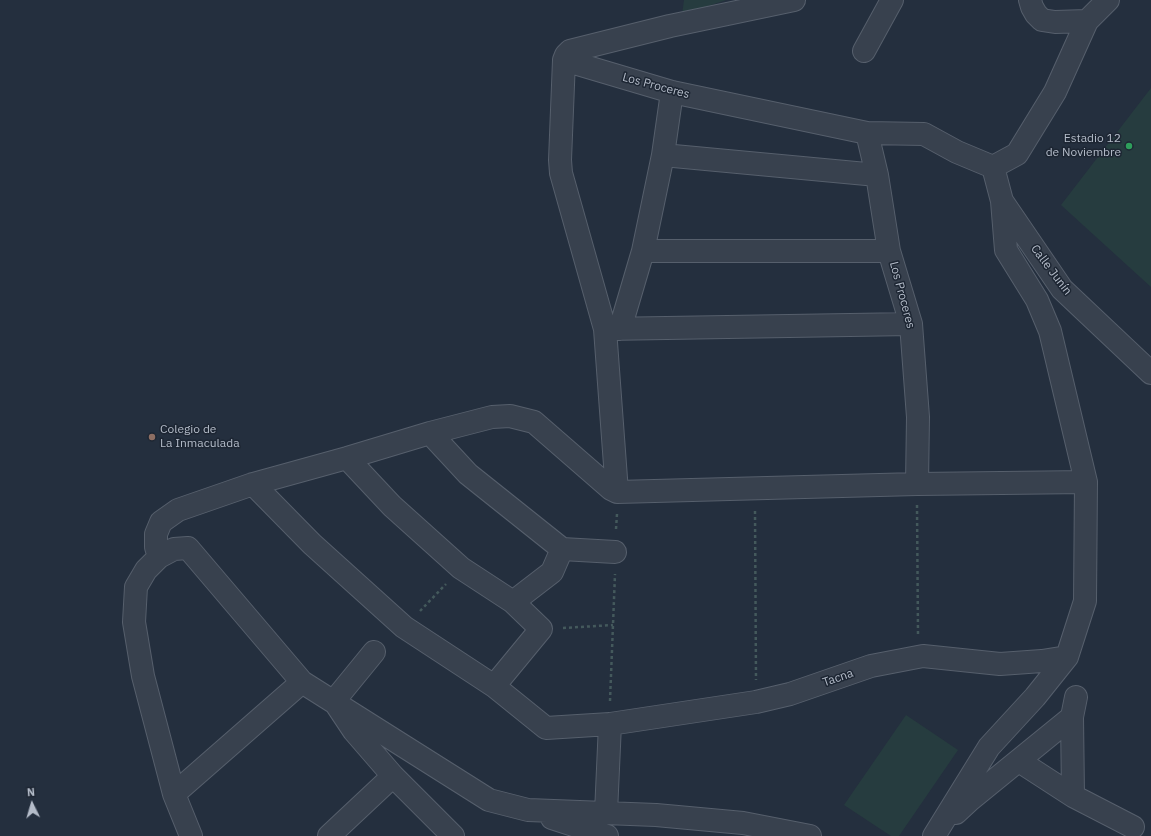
<!DOCTYPE html>
<html>
<head>
<meta charset="utf-8">
<style>
	body { margin:0 }
	#map { position:relative; width:1151px; height:836px; overflow:hidden; background:#242f3e; font-family:"IBM Plex Sans",sans-serif }
	canvas { display:block }
	.north { position:absolute; left:12px; top:784px; width:40px; height:40px; -webkit-text-stroke:3px #1d2633; paint-order:stroke; rotate:355deg; font-size:11px; font-weight:700; line-height:16px; text-align:center; color:#b4bcc9 }
	.north::after { content:''; display:block; margin:auto; width:14px; height:18px; background:#b4bcc9; clip-path:polygon(50% 0,100% 100%,50% 72%,0 100%) }
</style>
</head>
<body>
<div id="map">
<canvas width="1151" height="836"></canvas>
<div class="north">N</div>
</div>
<script>
const context = document.querySelector('canvas').getContext('2d');
context.lineJoin = 'round';
function fill(path, color) {
  context.fillStyle = color;
  context.fill(path, 'evenodd');
}
function toPath(rows) {
  const path = new Path2D();
  for (const r of rows) {
    path.moveTo(r[0], r[1]);
    for (let i = 2; i < r.length; i += 2) path.lineTo(r[i], r[i + 1]);
  }
  return path;
}
function strokePath(path, color, width, dash) {
  context.strokeStyle = color;
  context.lineWidth = width;
  context.lineCap = dash ? 'butt' : 'round';
  context.setLineDash(dash || []);
  context.stroke(path);
}
function drawText(font, color, halo, rows, align = 'center') {
  context.font = font + ' "IBM Plex Sans",sans-serif';
  context.lineWidth = 3;
  context.setLineDash([]);
  context.textBaseline = 'middle';
  context.strokeStyle = halo;
  context.fillStyle = color;
  for (const [text, x, y, turn = 0] of rows) {
    context.save();
    context.translate(x, y);
    context.rotate((+turn || 0) * Math.PI / 180);
    context.textAlign = isNaN(turn) ? turn : align;
    if (halo) context.strokeText(text, 0, 0);
    context.fillText(text, 0, 0);
    context.restore();
  }
}
fill(toPath([
	[684,0,726,0,682,15],
	[1151,88,1151,287,1061,205],
	[906,715,958,750,899,836,891,836,844,805]
]), '#263c3f');
const minor = toPath([
	[1030,0,1032,7,1036,14,1042,20,1055,22,1087,21],
	[864,51,892,0],
	[564,60,672,92,867,133,924,134,957,152,993,167,1017,154,1055,92,1087,21,1108,0],
	[867,133,877,175,889,251,911,324,918,417,917,484],
	[663,155,877,175],
	[993,167,1002,201,1062,289,1151,373],
	[643,251,889,251],
	[605,329,911,324],
	[620,329,643,251,663,155,672,92],
	[430,433,468,474,562,549,615,552],
	[347,458,392,506,461,568,513,602,541,629,494,686],
	[253,484,312,544,404,627,494,686,546,728,610,724,756,702,790,694,871,666,923,656,1000,664,1042,661,1067,657],
	[617,492,605,329,561,173,560,160,564,60,566,55,570,51,670,26,794,0],
	[159,557,156,547,156,534,161,522,178,510,253,484,347,458,430,433,492,417,510,416,534,422,611,489,617,492,917,484,1086,482],
	[513,602,552,572,562,549],
	[374,652,334,701,354,731,393,776,453,836],
	[1019,761,1073,796,1133,827],
	[174,794,302,682],
	[1073,796,1072,717,1076,697],
	[606,813,610,724],
	[956,813,970,800,1072,717],
	[552,818,607,836],
	[191,836,174,794,143,676,134,622,136,587,146,570,159,557,174,549,188,548,302,682,489,800,528,810,656,815,743,823,810,836],
	[329,836,393,776],
	[934,836,989,747,1035,697,1067,657,1085,601,1086,482,1050,331,1037,300,1006,250,1002,201]
]);
strokePath(minor, '#565f6c', 24);
strokePath(toPath([
	[917,505,918,634],
	[755,511,756,680],
	[616,529,617,514],
	[420,611,446,584],
	[563,628,613,625],
	[610,701,615,574]
]), '#44595c', 2.5, [3, 3]);
strokePath(minor, '#38414e', 22);
for (const [x, y, r, color] of [
	[1129,146,4,"#2e9e5b"],
	[152,437,4,"#8d6e63"]
]) {
  const dot = new Path2D();
  dot.arc(x, y, r, 0, 2 * Math.PI);
  context.fillStyle = color;
  context.fill(dot);
  strokePath(dot, '#1d2633', 1.5);
}
drawText('12px', '#b4bcc9', '#1d2633', [
	["Los Proceres",656,86,15],
	["Calle Junín",1051,270,53],
	["Los Proceres",902,295,75],
	["Tacna",838,678,-19]
]);
drawText('12px', '#b4bcc9', '#1d2633', [
	["Estadio 12",1121,139],
	["de Noviembre",1121,153],
	["Colegio de",160,430,"left"],
	["La Inmaculada",160,444,"left"]
], 'right');
</script>
</body>
</html>
